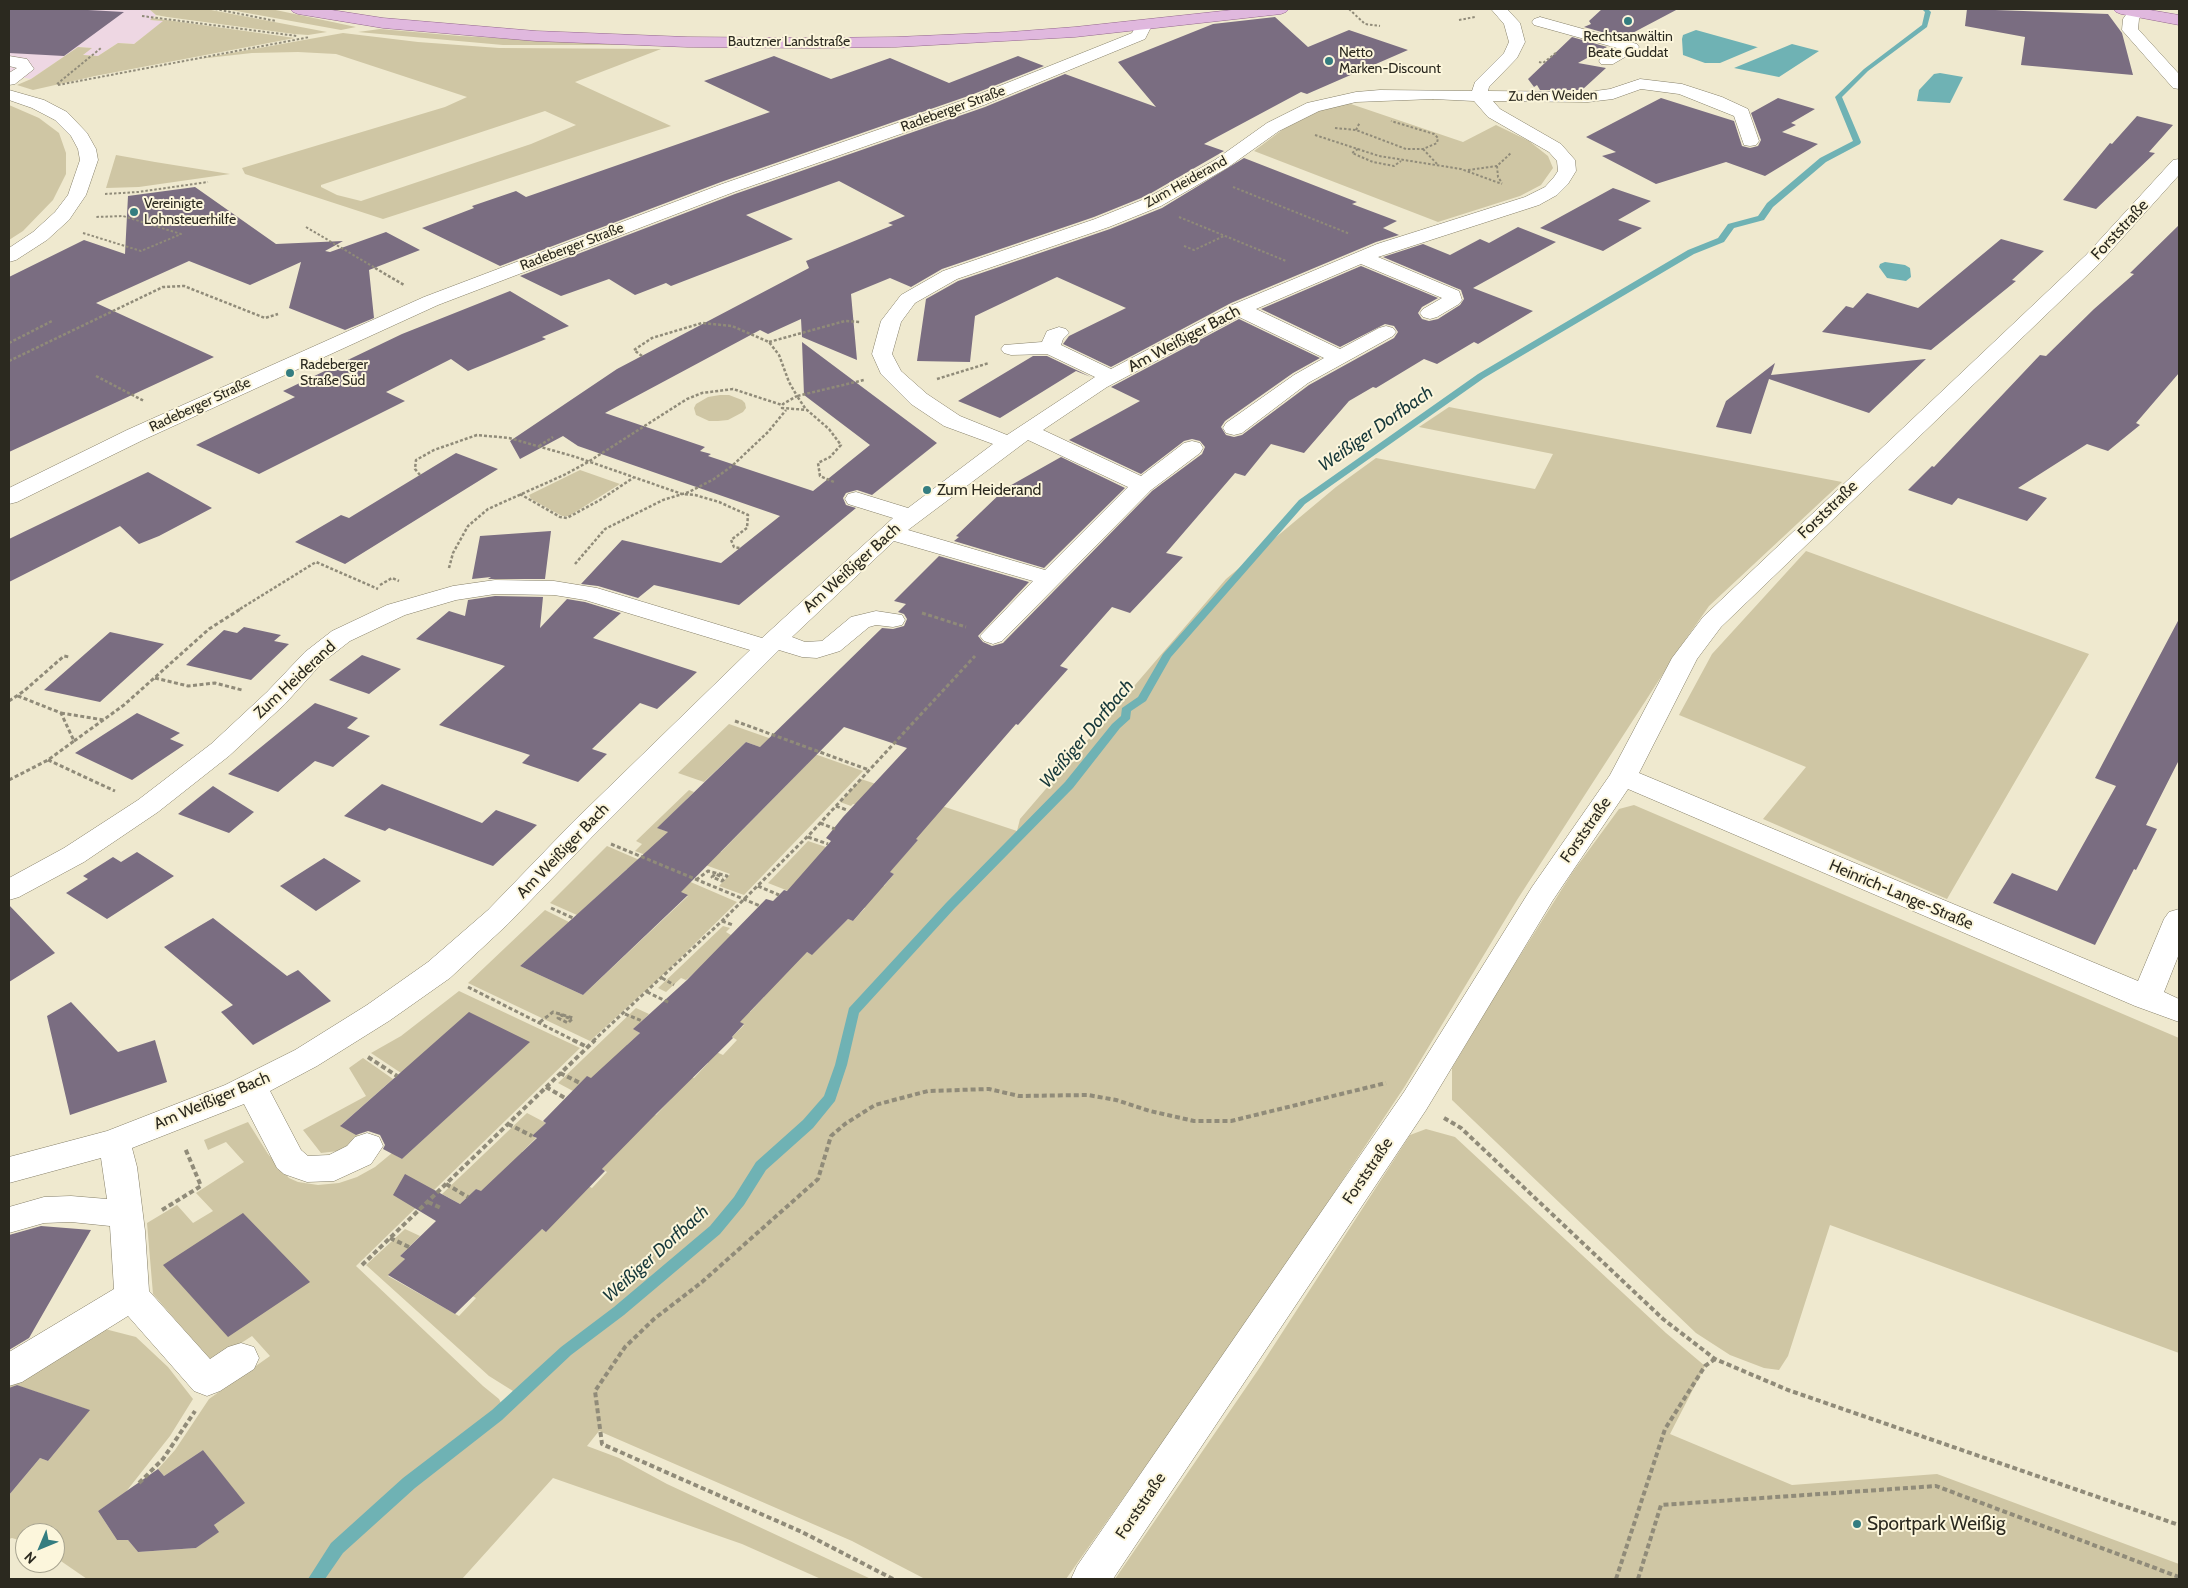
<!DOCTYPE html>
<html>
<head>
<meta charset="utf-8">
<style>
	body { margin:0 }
	#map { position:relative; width:2188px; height:1588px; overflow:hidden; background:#efe9cf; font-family:Cabin,sans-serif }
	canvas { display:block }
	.frame { position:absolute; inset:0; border:10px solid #2b291f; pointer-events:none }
	.north { position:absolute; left:15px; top:1523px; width:50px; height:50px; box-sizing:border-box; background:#fcf6dc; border:1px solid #a8a490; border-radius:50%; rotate:225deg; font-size:14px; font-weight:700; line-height:20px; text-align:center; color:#2b291f }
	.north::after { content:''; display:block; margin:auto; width:18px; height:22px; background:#347d80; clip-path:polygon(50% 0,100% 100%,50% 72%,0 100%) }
</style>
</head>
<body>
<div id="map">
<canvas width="2188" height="1588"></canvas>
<div class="frame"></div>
<div class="north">N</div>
</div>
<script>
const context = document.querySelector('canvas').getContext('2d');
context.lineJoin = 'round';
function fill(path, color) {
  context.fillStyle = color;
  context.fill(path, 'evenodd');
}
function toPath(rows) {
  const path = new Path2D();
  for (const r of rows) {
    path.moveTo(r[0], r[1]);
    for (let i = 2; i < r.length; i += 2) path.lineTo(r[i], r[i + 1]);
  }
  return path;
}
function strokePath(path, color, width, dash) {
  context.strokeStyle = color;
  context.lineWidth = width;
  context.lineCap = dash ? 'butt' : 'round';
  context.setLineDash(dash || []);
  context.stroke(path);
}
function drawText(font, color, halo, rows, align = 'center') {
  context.font = font + ' Cabin,sans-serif';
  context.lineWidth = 4;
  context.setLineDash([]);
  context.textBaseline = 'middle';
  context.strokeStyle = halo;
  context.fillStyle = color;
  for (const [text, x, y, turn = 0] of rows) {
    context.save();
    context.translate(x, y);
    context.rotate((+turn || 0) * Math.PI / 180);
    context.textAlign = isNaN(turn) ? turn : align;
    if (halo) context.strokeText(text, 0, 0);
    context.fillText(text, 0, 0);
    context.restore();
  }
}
fill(toPath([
	[9,9,149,9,156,15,151,20,164,21,134,44,118,43,98,56,83,55,91,48,78,47,31,79,9,75]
]), '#eed7e3');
fill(toPath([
	[149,9,206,9,327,32,308,35,294,34,167,17,156,15],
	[225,9,271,9,356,27,341,30],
	[152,18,295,38,95,76,33,90,17,85,31,79,78,47,92,48,83,55,98,56,118,43,134,44,163,21,150,20],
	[380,29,460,36,625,45,503,45,358,32],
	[343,33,418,42,499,48,661,49,575,82,671,126,383,219,245,174,242,168,445,107,467,97,336,54,298,52,252,53,198,59],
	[545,111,576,125,531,144,361,201,337,195,321,187,321,185],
	[1345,102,1463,142,1496,125,1529,141,1548,156,1553,168,1541,185,1520,196,1438,222,1254,151,1286,127,1312,113],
	[9,105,39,118,59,133,66,153,66,174,53,200,23,231,9,240],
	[116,155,155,162,230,174,139,187,106,188],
	[720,395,729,395,742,400,745,403,746,408,743,412,728,420,718,421,709,421,696,415,694,408,696,404,708,397],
	[1449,407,1842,482,1709,606,1679,649,1517,900,1405,1086,1259,1306,1066,1579,925,1579,852,1541,599,1431,587,1446,619,1458,667,1484,871,1579,821,1579,742,1544,553,1478,462,1579,87,1579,55,1557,55,1533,25,1533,25,1542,12,1538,9,1539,9,1495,40,1458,48,1461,89,1410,16,1385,9,1393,9,1383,101,1328,136,1337,168,1367,193,1399,170,1436,125,1493,98,1511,117,1540,128,1540,138,1552,196,1548,218,1532,214,1525,244,1503,203,1450,164,1476,158,1469,175,1450,209,1399,270,1356,252,1336,212,1362,153,1294,147,1223,177,1205,193,1223,213,1211,196,1193,244,1162,226,1142,208,1150,204,1140,248,1122,268,1154,289,1178,298,1182,318,1185,339,1183,357,1177,375,1167,392,1153,402,1159,529,1042,401,1073,371,1053,401,1036,459,991,580,1048,356,1266,483,1386,499,1399,502,1405,513,1391,489,1376,366,1265,405,1229,420,1236,400,1256,405,1259,388,1276,459,1316,476,1298,469,1294,541,1229,546,1231,476,1189,460,1204,442,1194,527,1113,546,1123,533,1136,536,1138,522,1152,592,1188,607,1172,602,1169,651,1113,656,1115,671,1099,587,1077,573,1091,558,1083,636,1008,649,1014,634,1029,640,1033,627,1045,694,1078,708,1063,702,1060,712,1050,723,1055,737,1040,732,1037,744,1025,735,1020,745,1010,750,1012,764,997,700,968,686,980,681,978,666,992,658,988,723,926,730,928,726,932,731,935,801,950,812,954,848,919,853,921,865,908,801,882,791,892,768,883,808,841,826,847,819,864,884,886,894,874,889,872,918,840,907,837,858,805,853,804,851,806,840,802,861,779,1017,831,1020,819,1226,579,1336,487,1376,458,1535,489,1553,454,1419,427],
	[580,470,620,484,569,516,562,516,531,499,529,495],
	[1806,551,2089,654,1947,899,1763,819,1806,767,1679,715,1712,654],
	[729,724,863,771,744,895,719,886,730,874,689,859,680,868,635,851,642,844,636,841,689,790,694,792,658,828,721,852,807,764,746,742,704,782,678,773],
	[1634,805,2179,1038,2179,1353,1830,1225,1788,1356,1779,1370,1764,1368,1730,1355,1696,1333,1452,1100,1452,1068,1499,989,1572,873,1619,809],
	[607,846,737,902,668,970,590,1041,468,983,545,910,569,922,520,966,583,995,688,896,627,869,577,915,550,903],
	[363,1058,393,1079,341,1125,358,1135,350,1144,338,1151,321,1153,303,1130,366,1096,349,1068],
	[1426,1129,1455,1137,1666,1333,1705,1366,1670,1434,1792,1485,1937,1474,2179,1564,2179,1579,1115,1579,1258,1370,1410,1135]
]), '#cfc6a4');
fill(toPath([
	[1696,30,1757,47,1758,47,1720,63,1705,63,1683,55,1682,39,1683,35],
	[1792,44,1819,51,1779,77,1734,68],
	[1940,73,1963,77,1950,103,1917,101,1919,90,1934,74],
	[1885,262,1905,265,1910,268,1911,277,1906,281,1887,278,1879,267,1880,264]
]), '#6fb2b4');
fill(toPath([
	[1922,9,1928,9,1931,12,1927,27,1868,71,1842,97,1861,142,1860,144,1826,162,1773,207,1764,220,1734,228,1724,242,1694,254,1484,378,1305,504,1171,657,1146,701,1131,711,1130,719,1120,728,1073,788,954,909,859,1013,847,1065,835,1101,813,1128,766,1170,744,1205,720,1234,624,1315,571,1355,502,1420,415,1488,343,1553,325,1579,308,1579,331,1543,403,1478,492,1410,561,1347,614,1307,710,1226,734,1197,756,1162,803,1120,824,1096,835,1065,849,1008,946,903,1065,782,1112,724,1121,716,1122,708,1138,697,1163,654,1299,500,1478,374,1688,250,1718,238,1728,224,1758,216,1767,203,1820,158,1853,141,1835,97,1864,69,1922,25,1925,12,1922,9]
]), '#6fb2b4');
fill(toPath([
	[9,9,70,9,124,12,64,56,9,53],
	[1602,9,1678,9,1623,38,1584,27,1591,24,1589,21],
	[1967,9,2108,14,2122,33,2133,75,2021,65,2025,37,1965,26],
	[1275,17,1308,47,1349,30,1408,50,1307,94,1301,92,1204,144,1224,151,1146,196,1094,217,942,269,911,287,890,278,851,294,857,360,802,337,801,319,768,334,760,330,605,413,705,447,700,451,711,454,708,456,813,491,870,445,804,395,802,342,937,443,872,495,857,490,846,493,843,498,846,505,856,508,739,605,654,585,638,598,598,586,581,584,622,540,721,563,780,516,578,446,563,436,520,459,510,441,617,369,809,268,806,261,893,225,888,223,905,216,839,181,746,215,793,239,671,286,666,283,635,295,609,279,561,296,520,276,735,194,985,107,1065,74,1156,107,1118,62,1213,24],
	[1572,37,1607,47,1578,63,1606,68,1582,90,1540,90,1537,85,1534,87,1528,79],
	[774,56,831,79,890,58,949,83,1018,56,1044,66,971,95,721,182,500,266,422,228,474,208,472,206,516,191,526,197,770,112,704,81],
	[1661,98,1734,121,1742,146,1750,148,1758,146,1761,140,1751,113,1778,98,1815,109,1791,123,1796,125,1782,132,1818,144,1765,176,1726,162,1656,184,1602,156,1616,152,1586,137],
	[2137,116,2173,125,2149,152,2155,153,2096,209,2063,200,2110,143,2112,144],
	[1244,158,1357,202,1352,204,1397,221,1383,228,1399,235,1376,242,1231,303,1111,367,1063,344,1069,336,1126,308,1057,277,975,316,970,362,917,361,926,299,958,281,1110,229,1162,208],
	[195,187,276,244,343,241,325,251,330,252,386,232,420,250,369,270,374,318,345,330,289,308,301,262,250,285,189,261,96,303,214,357,9,452,9,277,84,240,125,254,128,196],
	[1613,188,1651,201,1618,220,1642,228,1603,251,1540,228],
	[2179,225,2179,373,2136,423,2140,425,2108,451,2087,444,2018,488,2047,498,2027,521,1958,498,1952,505,1908,490,1932,466,1934,467,2040,355,2046,356,2094,309,2134,274,2130,273],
	[1518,227,1556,242,1473,288,1533,311,1478,344,1474,342,1437,364,1424,359,1376,388,1373,387,1349,401,1304,453,1271,444,1245,476,1235,473,1166,553,1183,557,1130,613,1112,607,1060,666,1068,669,1018,725,1016,724,916,839,918,840,890,872,894,874,853,921,848,919,812,955,807,952,740,1022,744,1024,732,1037,733,1038,655,1115,602,1169,605,1171,546,1232,542,1229,455,1314,388,1275,405,1259,400,1256,436,1221,393,1195,405,1174,460,1204,476,1189,481,1191,537,1138,532,1136,546,1123,543,1121,587,1076,591,1078,640,1033,633,1029,687,980,766,899,773,901,784,890,787,891,831,841,826,838,843,817,907,748,844,727,681,892,688,895,583,995,520,966,668,832,657,828,746,742,760,747,882,628,893,629,904,626,907,619,904,614,898,612,906,604,894,601,939,556,1029,582,978,636,983,642,992,646,1003,643,1152,491,1202,454,1205,447,1200,441,1192,439,1184,441,1141,474,1069,440,1140,401,1111,387,1239,319,1320,358,1293,373,1225,421,1221,427,1226,435,1234,437,1242,435,1309,385,1394,338,1398,332,1394,326,1385,324,1340,347,1261,309,1361,266,1438,298,1422,307,1418,313,1422,319,1429,321,1438,319,1460,305,1464,299,1461,290,1383,257,1423,244,1450,255,1480,239,1489,243],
	[2001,239,2044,251,2012,280,2016,281,1931,350,1822,332,1846,306,1853,308,1867,293,1918,308],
	[510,291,569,326,542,337,546,339,468,371,451,359,386,392,405,401,259,474,196,445,295,397,283,391,402,334],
	[1033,356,1047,356,1091,377,1076,371,1000,418,958,401],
	[1926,359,1869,413,1769,379,1751,434,1716,427,1726,401,1775,363,1771,375],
	[456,453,498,469,345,564,295,542,341,515,349,518],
	[1061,457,1125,488,1044,568,954,541,959,537,956,536,1006,488],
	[148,472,212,508,159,536,139,544,120,526,9,582,9,539],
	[551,531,545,579,488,579,491,577,472,579,480,536],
	[495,596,543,597,540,628,567,599,585,602,621,613,593,638,697,672,657,709,640,703,592,749,607,754,578,782,522,763,530,755,439,725,505,666,416,639,449,611,465,616,468,600],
	[2179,619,2179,760,2146,825,2157,829,2136,870,2134,869,2095,945,1993,903,2012,873,2057,891,2116,786,2095,778],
	[244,627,281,635,274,641,289,644,251,680,186,665,224,630,237,633],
	[110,632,164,644,100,702,44,690],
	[362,655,401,669,369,694,329,680],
	[315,703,358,718,347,728,370,736,333,767,315,761,278,792,228,774],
	[137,713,180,733,170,739,184,745,132,780,75,753],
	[382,784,482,823,496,810,537,825,493,866,389,828,385,831,344,816],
	[213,786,254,812,229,833,178,814],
	[137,852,174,876,107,919,66,893,88,879,83,876,113,857,121,862],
	[324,858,361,881,316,911,280,886],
	[9,905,55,953,9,982],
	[213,918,287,976,298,970,331,1001,253,1045,221,1012,233,1005,164,947],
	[71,1002,118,1052,155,1040,167,1082,70,1115,47,1016],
	[469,1012,530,1042,402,1159,383,1149,385,1145,380,1135,368,1131,356,1135,340,1126],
	[243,1213,310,1282,228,1337,163,1265],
	[41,1226,91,1230,29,1338,9,1350,9,1235],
	[17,1385,90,1410,48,1461,40,1458,9,1495,9,1388],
	[203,1450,245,1503,214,1525,219,1532,196,1548,138,1552,128,1540,117,1540,98,1511,158,1469,164,1476]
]), '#7a6d81');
const minor = toPath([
	[1491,9,1507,9,1520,23,1525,42,1517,58,1489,87,1488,91,1588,92,1610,89,1640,79,1682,84,1722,97,1748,109,1759,141,1756,145,1750,146,1744,145,1734,116,1679,94,1641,89,1613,99,1588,102,1493,101,1500,109,1561,144,1575,160,1576,171,1568,184,1557,195,1539,205,1378,257,1459,291,1462,300,1459,304,1437,317,1430,319,1423,317,1420,313,1423,309,1442,298,1361,264,1256,309,1340,349,1379,328,1386,326,1393,328,1396,332,1393,336,1308,383,1242,433,1234,435,1226,433,1223,428,1226,423,1294,375,1324,358,1239,317,1107,387,1043,430,1141,476,1184,443,1192,441,1200,443,1203,448,1200,453,1151,490,1002,641,993,644,984,641,980,636,1033,581,894,541,792,637,805,642,822,641,851,617,876,611,902,615,905,620,902,625,893,627,876,625,869,627,840,651,817,658,802,657,779,650,592,837,508,924,450,978,389,1021,317,1066,270,1091,301,1150,308,1156,329,1155,347,1146,355,1137,367,1133,379,1137,383,1146,371,1164,334,1181,307,1182,284,1174,277,1168,244,1104,132,1148,137,1167,145,1231,149,1291,210,1359,228,1347,241,1343,254,1347,259,1358,254,1369,220,1391,207,1396,194,1391,128,1316,22,1382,9,1386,9,1352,114,1289,110,1226,71,1222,44,1223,9,1233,9,1207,44,1197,71,1196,107,1199,101,1158,9,1183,9,1157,107,1131,225,1085,295,1050,367,1005,428,962,488,910,572,823,750,650,585,600,554,595,495,594,456,600,405,615,350,641,323,662,285,704,229,756,158,812,84,862,19,897,9,900,9,878,64,848,138,800,211,744,267,692,305,652,332,631,387,605,453,586,495,580,554,581,597,588,762,638,893,518,848,504,845,499,848,494,856,492,908,508,993,444,944,426,911,404,881,374,872,354,881,321,901,295,943,271,1095,219,1147,198,1215,160,1267,123,1307,103,1356,92,1380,90,1472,91,1475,82,1504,53,1509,42,1504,24,1491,9],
	[1433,99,1474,101,1488,117,1549,152,1557,161,1558,171,1554,177,1545,187,1525,197,1377,244,1232,305,1111,369,1061,345,1063,339,1069,333,1066,329,1059,327,1047,331,1042,342,1004,345,1001,349,1004,353,1011,355,1047,354,1095,377,1007,435,960,416,927,394,901,371,892,354,901,322,915,303,957,279,1109,227,1161,206,1227,168,1279,131,1319,111,1356,102,1433,99],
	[1028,440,1128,487,1045,570,908,530,1028,440],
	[2130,9,2142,9,2144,12,2139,19,2138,29,2179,74,2179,89,2173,88,2122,30,2123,19,2130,9],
	[1540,17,1637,44,1639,47,1637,50,1613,64,1601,64,1599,61,1601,58,1617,48,1534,25,1532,22,1534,19,1540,17],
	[1144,20,1150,22,1152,25,1145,39,984,105,734,192,438,305,143,440,17,502,9,504,9,488,127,430,424,297,722,184,972,97,1132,33,1138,22,1144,20],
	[9,56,27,59,34,69,15,84,9,85,9,73,17,68,9,66,9,56],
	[9,90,44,100,67,112,87,133,96,149,98,160,86,195,69,220,47,240,16,260,9,262,9,248,33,232,55,212,68,195,80,160,78,149,71,136,55,120,32,108,9,100,9,90],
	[2179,159,2179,175,2100,263,1721,627,1697,659,1639,773,2138,981,2164,919,2169,912,2179,909,2179,954,2164,992,2179,999,2179,1022,2135,1006,1628,789,1553,900,1426,1110,1113,1579,1071,1579,1077,1566,1404,1092,1532,887,1610,775,1672,658,1703,617,2086,255,2173,160,2179,159]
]);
const major = toPath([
	[290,9,325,9,383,18,536,31,687,37,809,38,896,37,1010,32,1075,27,1241,9,1289,9,1286,12,1281,14,1075,37,896,47,809,48,687,47,536,41,383,28,298,14,293,12,290,9],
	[2113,9,2144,9,2179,15,2179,25,2121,14,2116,12,2113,9]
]);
strokePath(minor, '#857f68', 1);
strokePath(major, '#93678d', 1);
strokePath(toPath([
	[215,9,276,21],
	[1349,9,1365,24,1380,26],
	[142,16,297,36],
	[1459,20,1475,17],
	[1539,62,1543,63,1557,52],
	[57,84,101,48],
	[58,85,310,37],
	[1335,128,1356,130,1406,149,1423,149,1437,143,1438,138,1434,134,1391,121],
	[1356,130,1360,122],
	[1315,135,1379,156,1461,169,1502,184],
	[1358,149,1352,153,1373,162,1394,166,1401,161],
	[1423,149,1438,165],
	[1497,166,1498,177,1502,183],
	[1468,170,1497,166,1511,153],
	[1233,187,1350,234],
	[105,194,138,192,208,182],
	[1179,217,1286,261],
	[306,227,377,269],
	[83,233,141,251,181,234,123,216,95,217],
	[1184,246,1194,250,1224,236]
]), '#908b79', 2, [2.5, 2]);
strokePath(toPath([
	[375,268,404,285],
	[769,342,845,321,861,322],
	[9,343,52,321],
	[642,356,634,350,652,338,702,323,732,326,769,342,779,355,789,382,797,396,783,404,782,408,807,410,829,429,841,445,830,457,818,463,820,476,834,482],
	[9,361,163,287,184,286,265,318,278,314],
	[96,376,144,401],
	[937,379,989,363],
	[805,408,797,396,864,380],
	[539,446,553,437],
	[420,475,415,469,416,460,434,450,477,435,509,438,576,457,682,494,695,495,719,502,748,515,747,528,731,540,734,547,740,548],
	[520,494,560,517,567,518,600,500,633,478],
	[575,564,605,529,663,500,689,492,714,479,732,466,768,432,786,410],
	[449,568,453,553,468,526,488,509,564,475,588,462,687,399,702,393,733,389,782,405],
	[380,585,392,578,399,581],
	[240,609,316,562,378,589]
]), '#908b79', 2.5, [3, 2]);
strokePath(toPath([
	[922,613,966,627],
	[155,678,188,686,215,683,242,690],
	[9,701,24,691,64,656,69,657],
	[61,713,104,720],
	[735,721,869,770],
	[74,741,124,705,209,629,242,608],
	[48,760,115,791],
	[9,780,48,760,74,741,61,713,18,696],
	[836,806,847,810],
	[820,823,835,829],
	[808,837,828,844],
	[611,844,760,906],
	[696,880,708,871,727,876,722,881,712,877,715,874,723,877],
	[758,886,779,895],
	[551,908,573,918],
	[722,921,733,925],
	[662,978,674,985],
	[468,987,575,1041],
	[647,992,670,1003],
	[625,1014,642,1021],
	[540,1022,553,1012,573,1018,568,1023,558,1018,561,1015,569,1018],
	[593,1041,722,921,810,834,975,656]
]), '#908b79', 3, [4, 2.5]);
strokePath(toPath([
	[573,1040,587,1047],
	[368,1057,397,1076],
	[560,1073,580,1083],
	[546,1087,565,1098],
	[1444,1118,1461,1128,1663,1319,1715,1359,1788,1390,2179,1525],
	[508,1124,532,1136],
	[446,1184,468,1197],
	[428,1202,441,1208],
	[162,1210,201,1186,185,1148],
	[390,1238,409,1247],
	[362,1265,595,1040],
	[139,1483,163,1459,195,1411],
	[893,1579,802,1532,602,1444,595,1391,625,1347,654,1319,702,1282,818,1179,831,1136,845,1124,875,1105,928,1091,989,1089,1019,1096,1088,1095,1116,1100,1150,1111,1194,1121,1231,1121,1386,1083],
	[1616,1579,1665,1429,1705,1366,1715,1359],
	[1638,1579,1661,1505,1936,1486,2179,1577]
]), '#908b79', 4, [5, 3]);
fill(minor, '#fff');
fill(major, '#e0b8de');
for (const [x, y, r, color] of [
	[1628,21,5,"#347d80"],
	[1329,61,5,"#347d80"],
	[134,212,5,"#347d80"],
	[290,373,5,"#347d80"],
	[927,490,5,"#347d80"],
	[1857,1524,5,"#347d80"]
]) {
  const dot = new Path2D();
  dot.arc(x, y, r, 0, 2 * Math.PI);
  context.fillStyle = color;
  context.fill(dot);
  strokePath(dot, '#fcf6dc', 2);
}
drawText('14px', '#2b291f', '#fcf6dc', [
	["Rechtsanwältin",1628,37,"center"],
	["Beate Guddat",1628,53,"center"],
	["Netto",1339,53],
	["Marken-Discount",1339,69],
	["Vereinigte",144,204],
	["Lohnsteuerhilfe",144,220],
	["Radeberger",300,365],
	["Straße Süd",300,381]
], 'left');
drawText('14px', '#2b291f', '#fcf6dc', [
	["Bautzner Landstraße",789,42],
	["Zu den Weiden",1553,96,-1],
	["Radeberger Straße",953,109,-20],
	["Zum Heiderand",1186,182,-29],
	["Radeberger Straße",572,247,-21],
	["Radeberger Straße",200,405,-25]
]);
drawText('16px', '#2b291f', '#fcf6dc', [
	["Forststraße",2120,230,-47],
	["Am Weißiger Bach",1184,339,-28],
	["Forststraße",1828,510,-44],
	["Am Weißiger Bach",852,568,-42],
	["Zum Heiderand",295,680,-43],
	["Forststraße",1586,830,-55],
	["Am Weißiger Bach",563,851,-46],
	["Heinrich-Lange-Straße",1901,895,23],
	["Am Weißiger Bach",212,1101,-23],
	["Forststraße",1368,1171,-56],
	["Forststraße",1141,1506,-56]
]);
drawText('16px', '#2b291f', '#fcf6dc', [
	["Zum Heiderand",937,490]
], 'left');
drawText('italic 18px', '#16383a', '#fcf6dc', [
	["Weißiger Dorfbach",1376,429,-35],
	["Weißiger Dorfbach",1087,734,-50],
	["Weißiger Dorfbach",656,1254,-42]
]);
drawText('19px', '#2b291f', '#fcf6dc', [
	["Sportpark Weißig",1867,1524]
], 'left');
</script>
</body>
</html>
